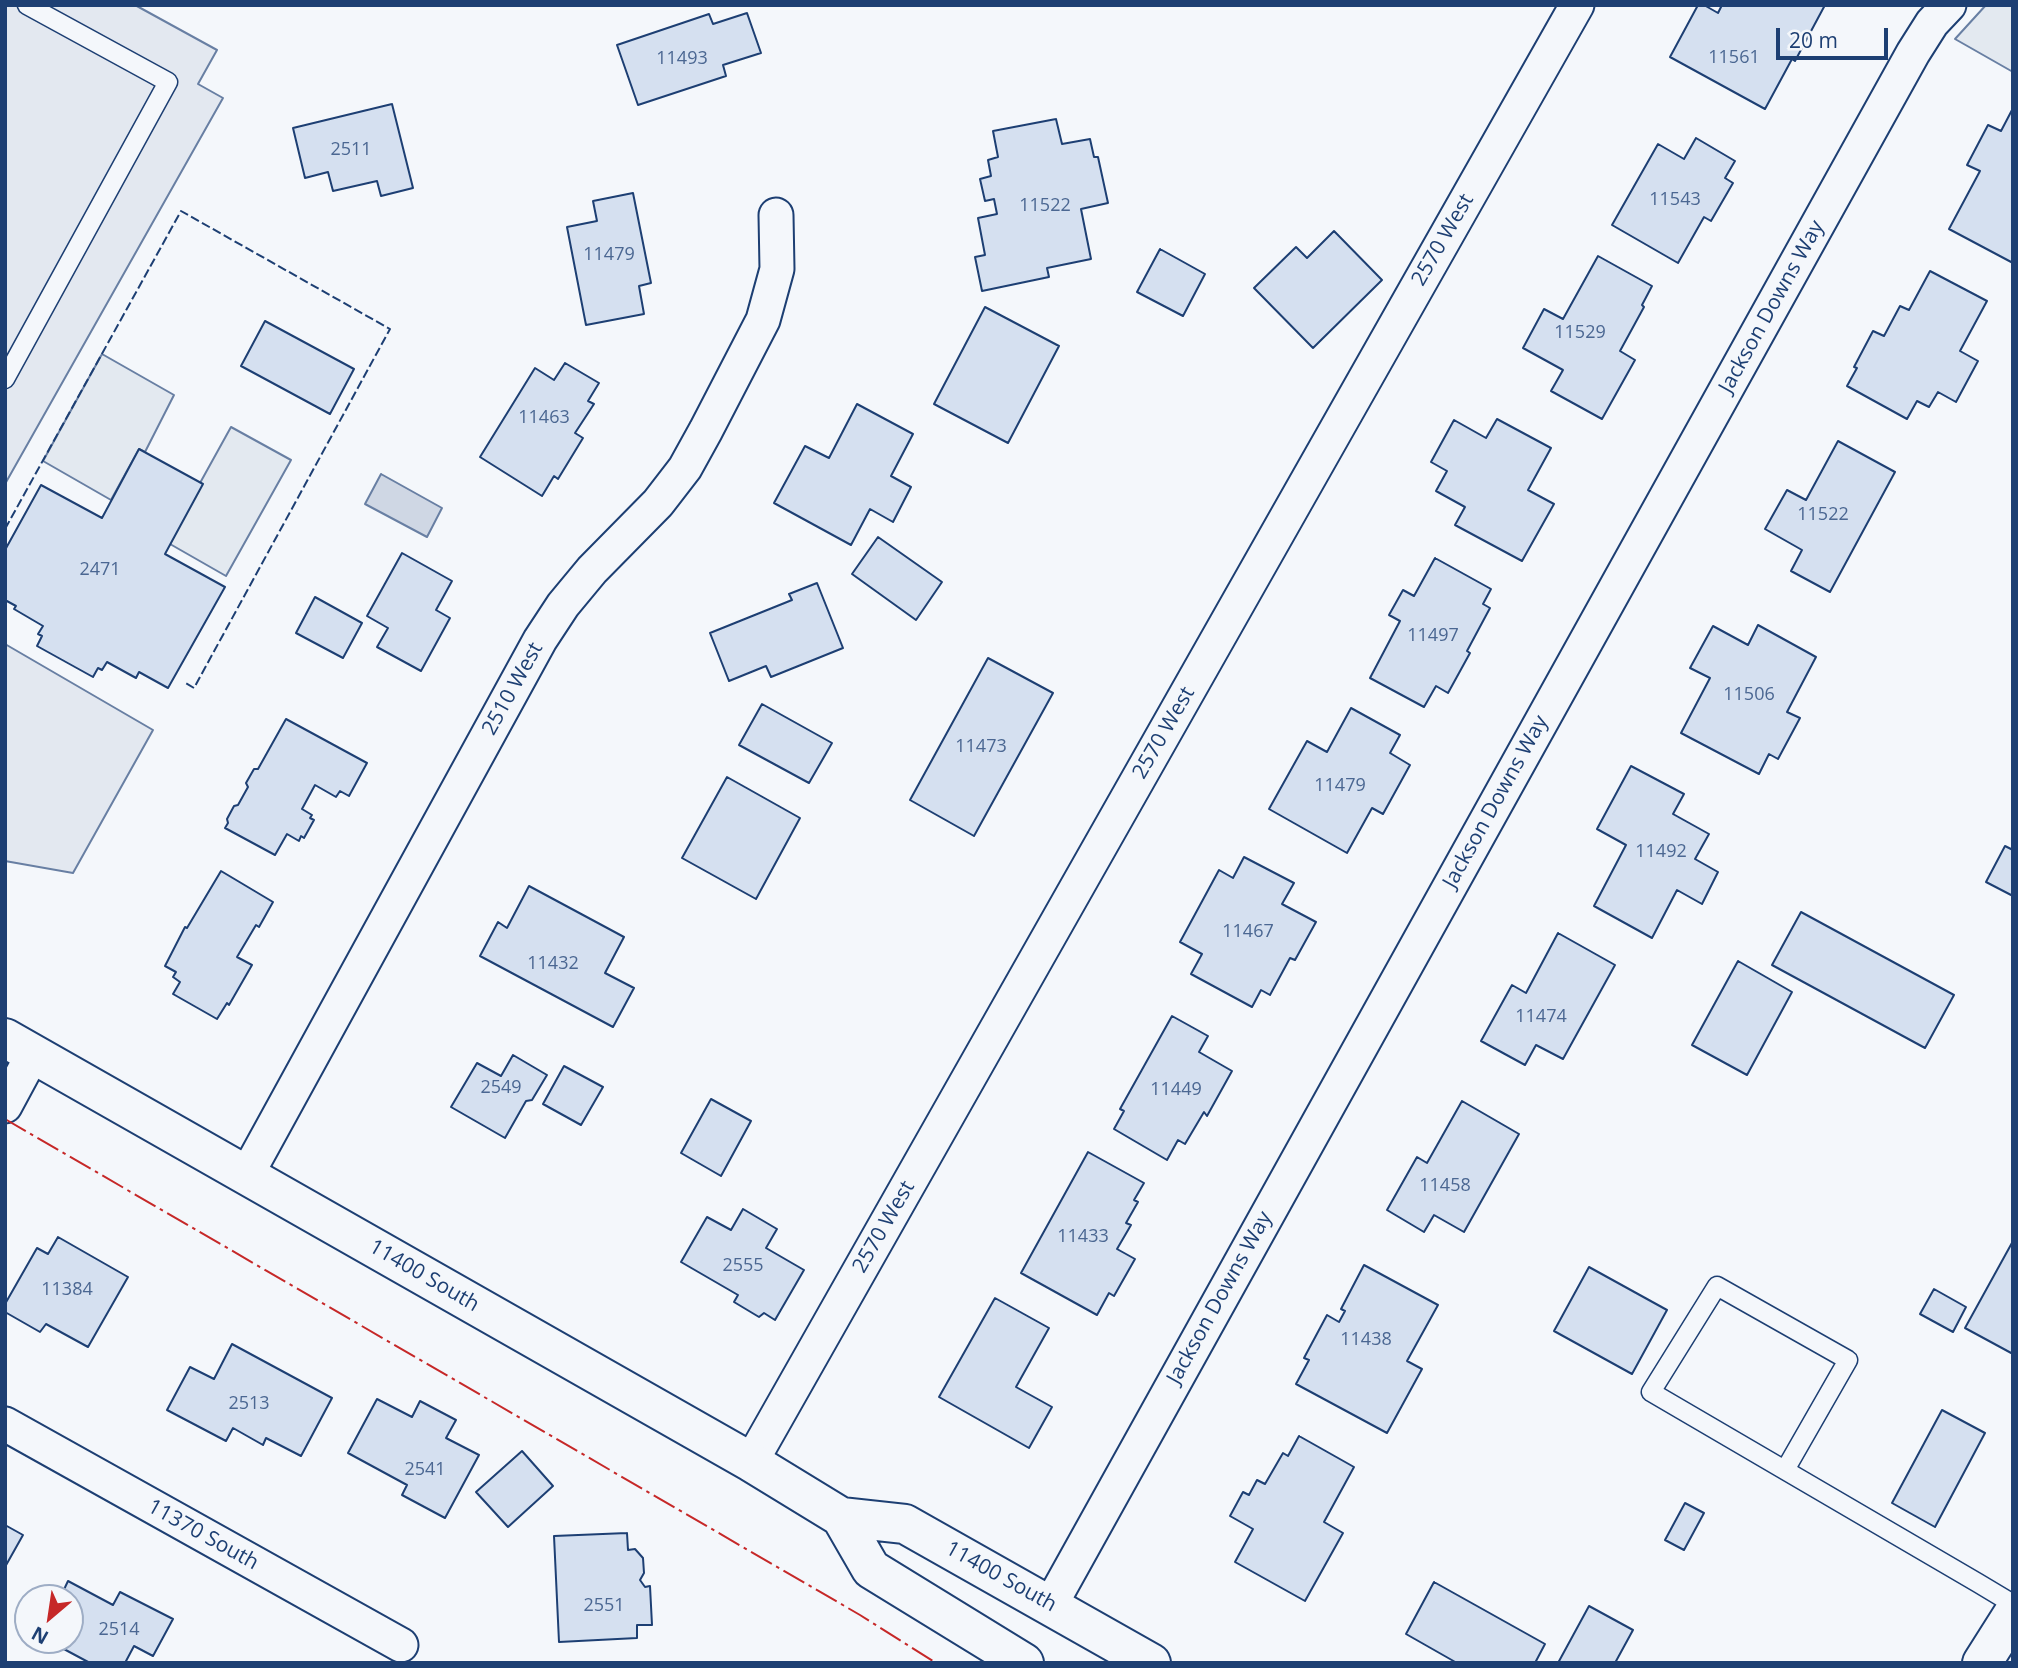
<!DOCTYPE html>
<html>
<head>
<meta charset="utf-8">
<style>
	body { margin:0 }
	#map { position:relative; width:2018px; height:1668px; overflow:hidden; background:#f4f7fb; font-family:"Open Sans",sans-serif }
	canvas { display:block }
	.frame { position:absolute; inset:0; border:7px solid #1d3f73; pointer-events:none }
	.north { position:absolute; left:14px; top:1584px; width:70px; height:70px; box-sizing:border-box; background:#f4f7fb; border:2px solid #9eadc5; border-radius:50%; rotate:209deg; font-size:19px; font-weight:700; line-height:28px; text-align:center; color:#1d3f73 }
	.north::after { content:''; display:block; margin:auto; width:24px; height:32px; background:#c62828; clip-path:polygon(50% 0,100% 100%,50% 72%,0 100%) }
	.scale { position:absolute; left:1776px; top:28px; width:112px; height:32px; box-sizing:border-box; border:4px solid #1d3f73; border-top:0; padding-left:9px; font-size:21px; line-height:24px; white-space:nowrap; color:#1d3f73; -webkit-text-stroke:5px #f4f7fb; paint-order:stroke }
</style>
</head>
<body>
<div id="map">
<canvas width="2018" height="1668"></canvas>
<div class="frame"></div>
<div class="north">N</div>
<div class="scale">20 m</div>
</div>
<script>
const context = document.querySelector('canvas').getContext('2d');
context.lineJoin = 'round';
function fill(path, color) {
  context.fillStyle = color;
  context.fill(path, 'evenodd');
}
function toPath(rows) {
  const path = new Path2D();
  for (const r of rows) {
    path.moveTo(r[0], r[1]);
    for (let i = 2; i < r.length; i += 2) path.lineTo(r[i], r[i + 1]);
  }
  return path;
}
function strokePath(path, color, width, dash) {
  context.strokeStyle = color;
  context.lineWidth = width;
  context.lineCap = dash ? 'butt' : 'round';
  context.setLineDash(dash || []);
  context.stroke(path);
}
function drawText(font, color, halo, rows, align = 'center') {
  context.font = font + ' "Open Sans",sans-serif';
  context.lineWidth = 5;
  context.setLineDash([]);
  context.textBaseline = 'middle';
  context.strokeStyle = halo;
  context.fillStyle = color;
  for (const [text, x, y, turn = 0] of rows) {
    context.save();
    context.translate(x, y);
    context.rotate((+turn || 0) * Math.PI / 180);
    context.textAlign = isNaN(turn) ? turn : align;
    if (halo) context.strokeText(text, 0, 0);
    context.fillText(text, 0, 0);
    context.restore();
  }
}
const green = toPath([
	[1986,5,2013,5,2013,72,1955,39,1986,5],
	[102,354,174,395,145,452,139,449,111,500,43,461,102,354],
	[231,427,291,460,226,576,170,544,200,483,231,427]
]);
fill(green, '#e3e9f0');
strokePath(green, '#687fa3', 2);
const parking = toPath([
	[5,5,135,5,217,50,198,84,223,98,5,484,5,5],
	[5,644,153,730,73,873,5,861,5,644]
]);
fill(parking, '#e3e8f0');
strokePath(parking, '#687fa3', 2);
const water = toPath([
	[381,474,442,508,427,537,365,504,381,474]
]);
fill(water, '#cfd7e4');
strokePath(water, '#687fa3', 2);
const building = toPath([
	[1698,5,1704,5,1718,13,1722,5,1825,5,1795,61,1792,59,1765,109,1670,57,1698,5],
	[747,13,761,53,723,65,726,76,638,105,617,45,709,14,713,24,747,13],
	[392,104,413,188,381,196,377,181,333,191,328,172,305,178,293,128,392,104],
	[2012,110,2013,110,2013,263,1949,229,1980,171,1967,165,1988,125,2001,131,2012,110],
	[1056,119,1062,144,1090,139,1094,157,1098,157,1108,203,1081,209,1091,259,1047,268,1049,277,982,291,975,257,985,255,978,218,997,214,994,199,985,201,980,179,991,176,988,160,998,157,993,131,1056,119],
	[1696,138,1735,161,1725,178,1733,183,1711,221,1704,217,1678,263,1612,225,1658,144,1684,159,1696,138],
	[633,193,651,283,639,286,644,314,586,325,567,227,597,221,593,201,633,193],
	[1334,231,1382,280,1313,348,1254,288,1296,247,1307,258,1334,231],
	[1160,249,1205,274,1183,316,1137,292,1160,249],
	[1598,256,1652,286,1642,305,1644,307,1620,351,1635,360,1602,419,1551,391,1563,370,1523,348,1544,309,1563,319,1598,256],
	[1930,271,1987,301,1960,351,1978,361,1956,402,1938,392,1929,407,1917,401,1907,419,1847,386,1857,368,1854,367,1873,331,1884,336,1900,306,1909,310,1930,271],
	[985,307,1059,346,1008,443,934,404,985,307],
	[265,321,354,369,330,414,241,366,265,321],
	[565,363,599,383,588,401,594,404,575,433,583,438,558,479,554,476,542,496,480,457,535,368,554,380,565,363],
	[857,404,913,434,891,476,911,487,893,522,870,509,851,545,774,503,805,446,829,458,857,404],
	[1497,419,1551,448,1528,490,1554,504,1522,561,1455,525,1465,507,1436,491,1447,471,1431,462,1454,420,1486,438,1497,419],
	[1838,441,1895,472,1830,592,1791,571,1802,550,1765,529,1787,490,1806,500,1838,441],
	[139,449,203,484,165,554,225,587,168,688,139,672,136,678,107,662,102,670,98,668,93,677,37,646,42,636,38,634,43,626,14,609,16,606,5,600,5,550,41,485,102,518,139,449],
	[878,537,942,582,916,620,852,574,878,537],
	[402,553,452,581,436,610,450,618,421,671,377,647,388,628,367,616,402,553],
	[1435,558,1491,589,1483,604,1490,608,1467,651,1470,653,1448,693,1436,686,1424,707,1370,678,1400,621,1389,615,1403,590,1414,596,1435,558],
	[817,583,843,648,771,677,766,666,729,681,710,633,792,600,789,594,817,583],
	[315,597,362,623,343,658,296,633,315,597],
	[1758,625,1816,657,1787,712,1800,718,1778,759,1769,754,1759,774,1681,733,1710,678,1690,668,1713,626,1748,645,1758,625],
	[988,658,1053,693,974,836,910,800,988,658],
	[762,704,832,743,809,783,739,745,762,704],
	[1351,708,1400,735,1390,753,1410,765,1383,814,1372,808,1347,853,1269,809,1307,741,1327,752,1351,708],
	[286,719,367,763,349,796,340,791,336,797,315,785,302,809,312,815,310,818,314,820,304,838,301,836,299,841,287,834,275,855,225,828,228,823,227,819,234,806,238,805,248,787,246,783,254,769,258,769,286,719],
	[1631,766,1684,794,1673,814,1709,834,1695,859,1718,872,1702,904,1677,890,1652,938,1594,906,1626,845,1597,829,1631,766],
	[727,777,800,818,756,899,682,858,727,777],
	[2005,846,2013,850,2013,896,1986,882,2005,846],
	[1244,857,1294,883,1282,904,1316,922,1295,960,1290,958,1270,995,1261,990,1252,1007,1191,974,1202,954,1180,942,1219,870,1233,878,1244,857],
	[221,871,273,902,259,927,256,925,237,957,252,965,229,1005,227,1003,217,1019,173,994,180,982,173,977,176,972,165,966,185,927,187,928,221,871],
	[529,886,624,937,605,973,634,988,613,1027,480,956,498,922,507,928,529,886],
	[1801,912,1954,995,1925,1048,1772,965,1801,912],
	[1558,933,1615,965,1563,1059,1536,1045,1525,1065,1481,1041,1512,985,1526,993,1558,933],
	[1738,961,1792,992,1747,1075,1692,1045,1738,961],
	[1172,1016,1208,1036,1199,1052,1232,1071,1207,1116,1204,1112,1185,1144,1178,1140,1167,1160,1114,1129,1124,1111,1120,1109,1172,1016],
	[513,1055,547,1075,532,1100,526,1101,505,1138,451,1107,477,1063,501,1076,513,1055],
	[564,1066,603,1087,581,1125,543,1104,564,1066],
	[711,1099,751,1121,721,1176,681,1153,711,1099],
	[1462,1101,1519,1134,1464,1232,1434,1215,1424,1232,1387,1210,1417,1157,1427,1163,1462,1101],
	[1088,1152,1144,1183,1134,1200,1138,1202,1126,1223,1131,1225,1117,1249,1135,1259,1114,1296,1109,1293,1097,1315,1021,1273,1088,1152],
	[743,1209,777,1229,766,1248,804,1270,775,1320,764,1313,759,1317,734,1302,738,1295,681,1262,707,1217,731,1230,743,1209],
	[58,1237,128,1277,88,1347,46,1324,40,1332,5,1312,5,1304,37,1248,48,1254,58,1237],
	[2013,1241,2013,1354,1965,1328,2013,1241],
	[1364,1265,1438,1305,1407,1361,1422,1369,1387,1433,1296,1384,1309,1360,1304,1358,1327,1315,1339,1322,1345,1311,1341,1309,1364,1265],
	[1589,1267,1667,1310,1632,1374,1554,1331,1589,1267],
	[1934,1289,1966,1307,1953,1332,1920,1314,1934,1289],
	[995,1298,1049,1328,1016,1387,1052,1407,1029,1448,939,1397,995,1298],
	[232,1344,332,1398,301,1456,266,1438,263,1445,233,1428,226,1441,167,1410,190,1367,214,1379,232,1344],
	[377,1399,412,1417,420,1401,456,1420,446,1438,479,1455,445,1518,402,1495,407,1485,348,1453,377,1399],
	[1942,1410,1985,1433,1935,1527,1892,1503,1942,1410],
	[1299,1436,1354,1467,1324,1522,1343,1533,1305,1601,1235,1562,1253,1529,1230,1516,1243,1492,1249,1495,1257,1480,1265,1484,1283,1453,1288,1456,1299,1436],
	[522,1451,553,1486,508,1527,476,1492,522,1451],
	[1685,1503,1704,1513,1684,1550,1665,1540,1685,1503],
	[5,1525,23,1535,5,1567,5,1525],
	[627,1533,628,1550,635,1549,643,1558,644,1573,640,1580,645,1587,650,1586,652,1625,637,1625,637,1638,559,1642,554,1536,627,1533],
	[68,1581,113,1605,120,1592,173,1619,153,1656,134,1646,125,1663,90,1663,47,1640,70,1640,70,1598,60,1598,68,1581],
	[1434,1582,1545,1644,1535,1663,1457,1663,1406,1634,1434,1582],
	[1589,1606,1633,1630,1615,1663,1558,1663,1589,1606]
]);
fill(building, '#d5e0f0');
strokePath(building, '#1d3f73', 2);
const lane = toPath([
	[5,379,168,82,27,5],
	[1785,1470,1848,1360,1717,1286,1651,1392,1978,1583,2013,1604]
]);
const street = toPath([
	[5,1106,33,1054],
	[246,1176,540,640,563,605,592,570,658,503,685,468,706,430,763,320,777,269,776,215],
	[5,1424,401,1645],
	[751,1462,1577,5],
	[1051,1604,1913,53,1932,23,1949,5]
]);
const secondary = toPath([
	[1982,1663,2013,1614]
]);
const primary = toPath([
	[5,1038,751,1462,841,1517,905,1524,1151,1663],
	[841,1517,871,1569,1024,1663]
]);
strokePath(lane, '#1d3f73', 21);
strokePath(street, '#1d3f73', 37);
strokePath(secondary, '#1d3f73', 42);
strokePath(primary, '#1d3f73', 42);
strokePath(lane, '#f4f7fb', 18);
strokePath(street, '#f4f7fb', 33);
strokePath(secondary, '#f4f7fb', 38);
strokePath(primary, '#f4f7fb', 38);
strokePath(toPath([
	[5,529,181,211,390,329,194,688,184,682]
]), '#1d3f73', 2, [9, 3.5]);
strokePath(toPath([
	[5,1119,860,1615,936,1663]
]), '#c62828', 2, [24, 5, 3.5, 5]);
drawText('18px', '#4b6792', null, [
	["11561",1734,58],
	["11493",682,59],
	["2511",351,150],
	["11543",1675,200],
	["11522",1045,206],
	["11479",609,255],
	["11529",1580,333],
	["11463",544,418],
	["11522",1823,515],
	["2471",100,570],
	["11497",1433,636],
	["11506",1749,695],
	["11473",981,747],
	["11479",1340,786],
	["11492",1661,852],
	["11467",1248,932],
	["11432",553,964],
	["11474",1541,1017],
	["2549",501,1088],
	["11449",1176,1090],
	["11458",1445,1186],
	["11433",1083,1237],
	["2555",743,1266],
	["11384",67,1290],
	["11438",1366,1340],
	["2513",249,1404],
	["2541",425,1470],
	["2551",604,1606],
	["2514",119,1630]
]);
drawText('21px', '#1d3f73', '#f4f7fb', [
	["2570 West",1443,240,-60],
	["Jackson Downs Way",1772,307,-61],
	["2510 West",513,689,-61],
	["2570 West",1164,733,-60],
	["Jackson Downs Way",1496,802,-61],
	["2570 West",884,1227,-60],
	["11400 South",424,1276,30],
	["Jackson Downs Way",1220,1298,-61],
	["11370 South",203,1535,29],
	["11400 South",1001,1577,29]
]);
</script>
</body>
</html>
